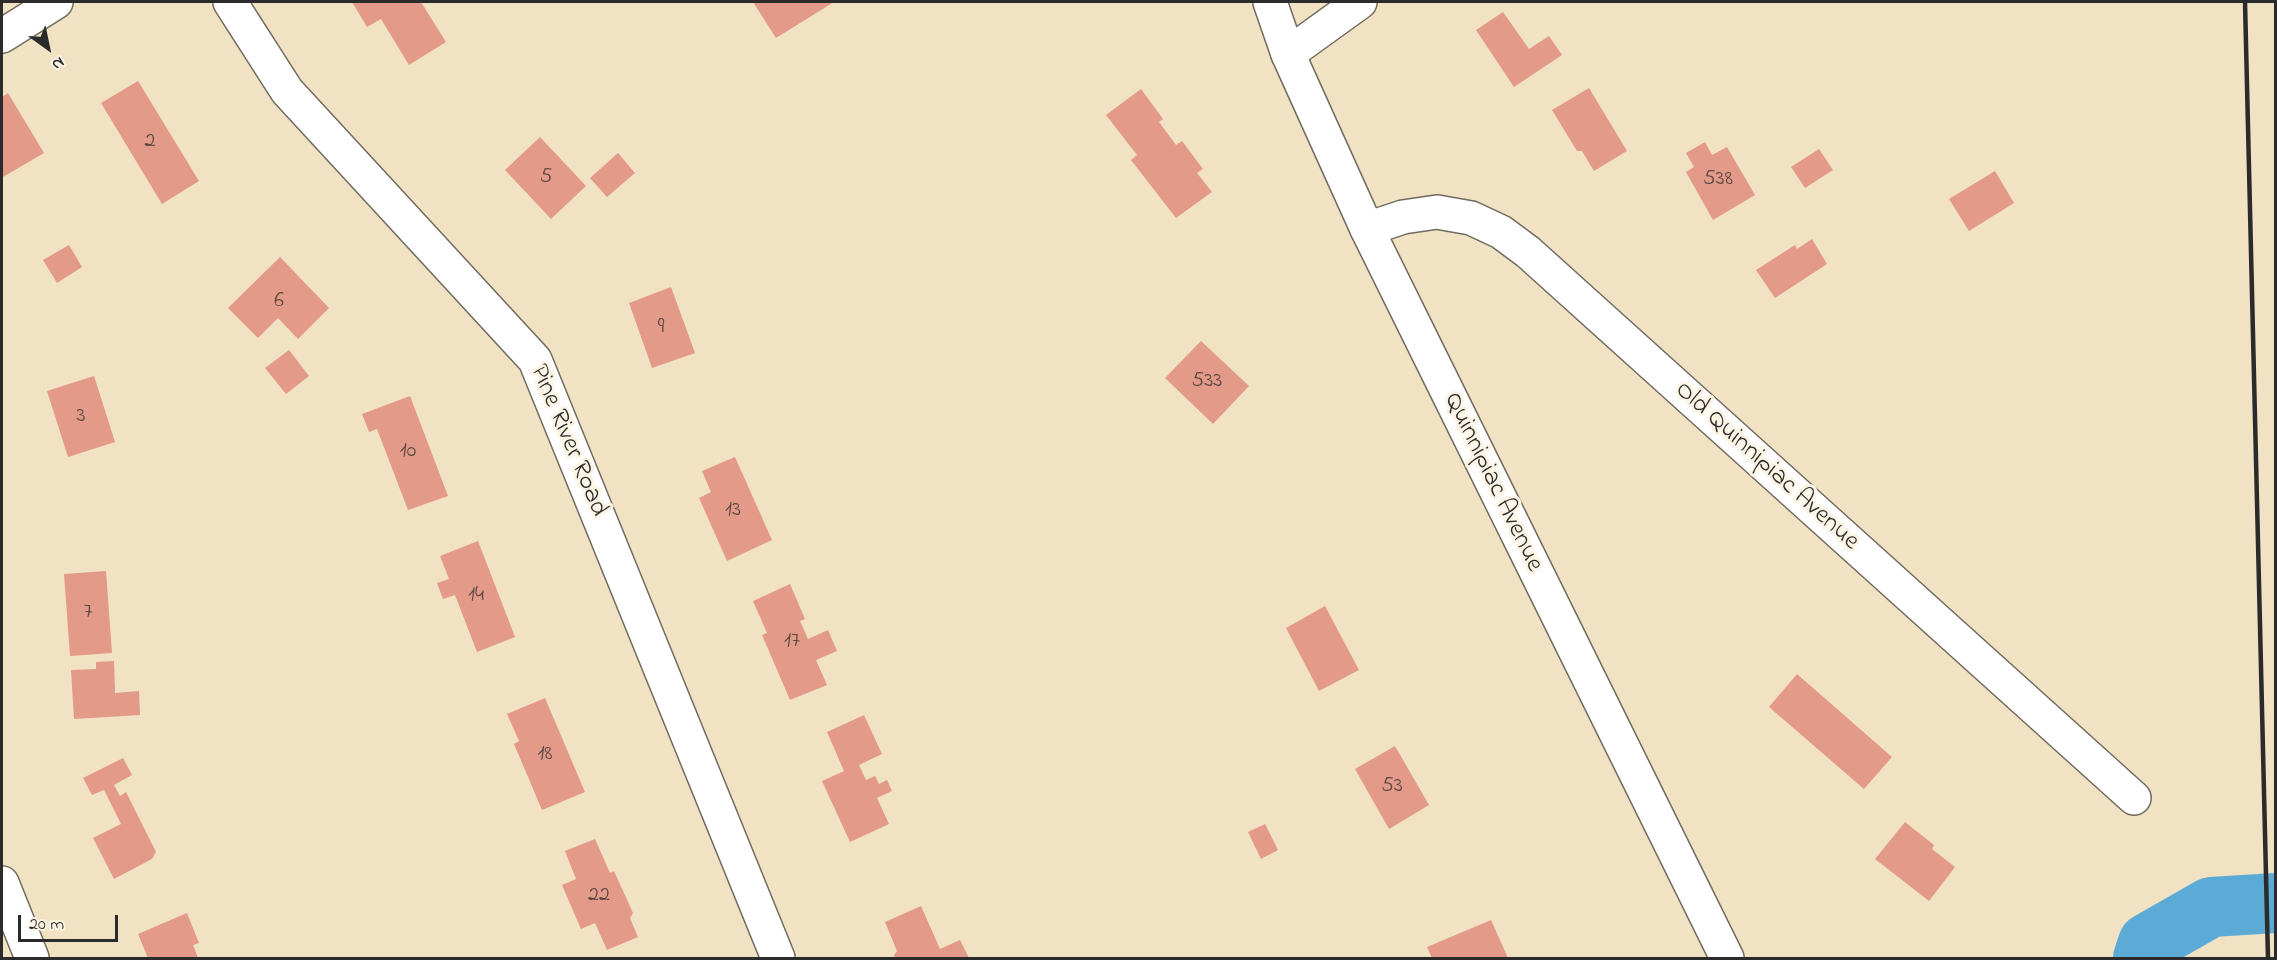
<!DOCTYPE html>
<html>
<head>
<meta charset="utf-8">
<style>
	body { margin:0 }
	#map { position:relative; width:2277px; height:960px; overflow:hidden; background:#f0e2c3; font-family:"Indie Flower",sans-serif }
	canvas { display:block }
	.frame { position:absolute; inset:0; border:3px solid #2b2b2b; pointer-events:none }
	.north { position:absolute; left:18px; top:18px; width:60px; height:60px; -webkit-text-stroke:4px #fcf5e5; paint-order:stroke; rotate:147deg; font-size:16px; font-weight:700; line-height:24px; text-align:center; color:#2b2b2b }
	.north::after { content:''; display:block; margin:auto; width:21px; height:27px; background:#2b2b2b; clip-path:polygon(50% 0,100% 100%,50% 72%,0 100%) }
	.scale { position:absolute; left:18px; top:915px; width:100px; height:27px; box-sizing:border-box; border:3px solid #2b2b2b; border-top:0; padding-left:8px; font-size:18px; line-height:21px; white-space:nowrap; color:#2b2b2b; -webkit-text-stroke:4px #fcf5e5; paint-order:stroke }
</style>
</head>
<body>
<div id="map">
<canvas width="2277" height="960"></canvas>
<div class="frame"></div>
<div class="north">N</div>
<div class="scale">20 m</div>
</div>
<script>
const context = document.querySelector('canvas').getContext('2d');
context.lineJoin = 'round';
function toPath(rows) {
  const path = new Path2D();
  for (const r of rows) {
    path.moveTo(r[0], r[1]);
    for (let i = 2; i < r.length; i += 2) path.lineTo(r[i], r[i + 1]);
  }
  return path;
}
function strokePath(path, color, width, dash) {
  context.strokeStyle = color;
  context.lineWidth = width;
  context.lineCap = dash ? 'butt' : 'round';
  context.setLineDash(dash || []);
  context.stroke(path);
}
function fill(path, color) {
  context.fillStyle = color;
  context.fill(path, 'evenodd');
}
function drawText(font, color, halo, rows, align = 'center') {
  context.font = font + ' "Indie Flower",sans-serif';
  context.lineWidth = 6;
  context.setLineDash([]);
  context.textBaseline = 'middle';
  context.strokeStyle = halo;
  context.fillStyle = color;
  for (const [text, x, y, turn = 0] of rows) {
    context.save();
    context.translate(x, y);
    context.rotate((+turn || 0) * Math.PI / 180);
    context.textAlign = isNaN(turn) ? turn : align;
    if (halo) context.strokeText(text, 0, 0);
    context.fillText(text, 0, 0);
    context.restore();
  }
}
strokePath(toPath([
	[2143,958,2148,943,2211,907,2276,903]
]), '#5babd6', 60);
fill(toPath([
	[352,2,421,2,446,42,409,65,381,19,367,27],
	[753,2,834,2,776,38],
	[1503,12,1529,49,1549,36,1562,55,1514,87,1476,30],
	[138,81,199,181,162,204,101,103],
	[1589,88,1627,151,1594,171,1582,151,1577,151,1552,110],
	[1141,89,1163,119,1159,122,1176,145,1182,141,1203,169,1197,173,1212,192,1176,218,1131,160,1137,155,1106,115],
	[8,93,44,153,3,177,2,174,2,97],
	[540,137,586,186,551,219,505,170],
	[1705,142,1712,155,1727,147,1755,195,1713,220,1686,172,1694,167,1686,153],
	[1819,149,1833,170,1805,188,1791,167],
	[618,153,635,173,607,197,590,178],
	[1995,171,2014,203,1969,231,1949,199],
	[1812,239,1827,264,1775,298,1756,270,1795,245,1797,249],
	[69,245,82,267,57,283,43,260],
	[280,257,329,308,298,339,278,318,258,338,228,308],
	[671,287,695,353,652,368,629,303],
	[1201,341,1249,386,1213,424,1165,378],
	[289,350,309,376,286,394,265,368],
	[94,376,115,442,68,457,47,391],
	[410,396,448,496,408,510,377,429,369,432,362,414],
	[735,457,772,540,727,561,699,498,711,492,702,471],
	[478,541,515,637,477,652,455,595,443,599,437,583,449,579,440,556],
	[106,571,112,653,70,656,64,574],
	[790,584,805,619,800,621,808,639,828,630,837,651,816,660,827,685,790,700,762,635,767,633,753,601],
	[1325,606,1359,670,1319,691,1286,628],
	[114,661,115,693,139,691,140,715,74,719,71,670,96,669,96,662],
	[1797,674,1892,757,1864,789,1769,707],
	[545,698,585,792,542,810,514,744,519,741,507,714],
	[864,715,882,754,859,765,866,780,875,776,879,784,887,780,892,791,877,798,889,824,850,842,822,781,844,771,827,732],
	[1395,746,1429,805,1389,829,1355,769],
	[123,758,132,775,114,785,120,796,126,792,156,852,152,859,114,879,93,838,121,824,104,790,92,795,83,778],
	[1905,822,1934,845,1932,849,1955,867,1929,901,1875,859],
	[1265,824,1278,850,1261,859,1248,832],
	[595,839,610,873,614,871,633,913,630,918,638,937,607,950,595,923,581,929,562,885,576,879,565,851],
	[921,906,940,949,960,940,969,958,895,958,894,955,897,951,885,922],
	[187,913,199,943,193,945,198,958,148,958,138,934],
	[1491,920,1508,958,1432,958,1427,947]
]), '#e39a88');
const minor = toPath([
	[230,2,287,91,535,360,778,958],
	[2,36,56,2],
	[1288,54,1360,2],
	[1367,229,1403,217,1437,212,1471,218,1501,232,1528,252,2134,798],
	[2,883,32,958]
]);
const major = toPath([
	[1270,2,1288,54,1367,229,1727,958]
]);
strokePath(minor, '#706b60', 36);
strokePath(major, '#706b60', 36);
strokePath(minor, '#fff', 33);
strokePath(major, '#fff', 33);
strokePath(toPath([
	[2245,2,2268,958]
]), '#2b2b2b', 4.5);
drawText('22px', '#594742', null, [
	["2",150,142],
	["5",546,178],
	["538",1718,180],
	["6",279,302],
	["9",661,328],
	["533",1207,382],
	["3",81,417],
	["10",408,452],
	["13",733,511],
	["14",476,596],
	["7",88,613],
	["17",792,642],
	["18",545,755],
	["53",1392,787],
	["22",599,896]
]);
drawText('26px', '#2b2b2b', '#fcf5e5', [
	["Pine River Road",567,441,67],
	["Old Quinnipiac Avenue",1766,467,42],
	["Quinnipiac Avenue",1492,483,64]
]);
</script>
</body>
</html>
